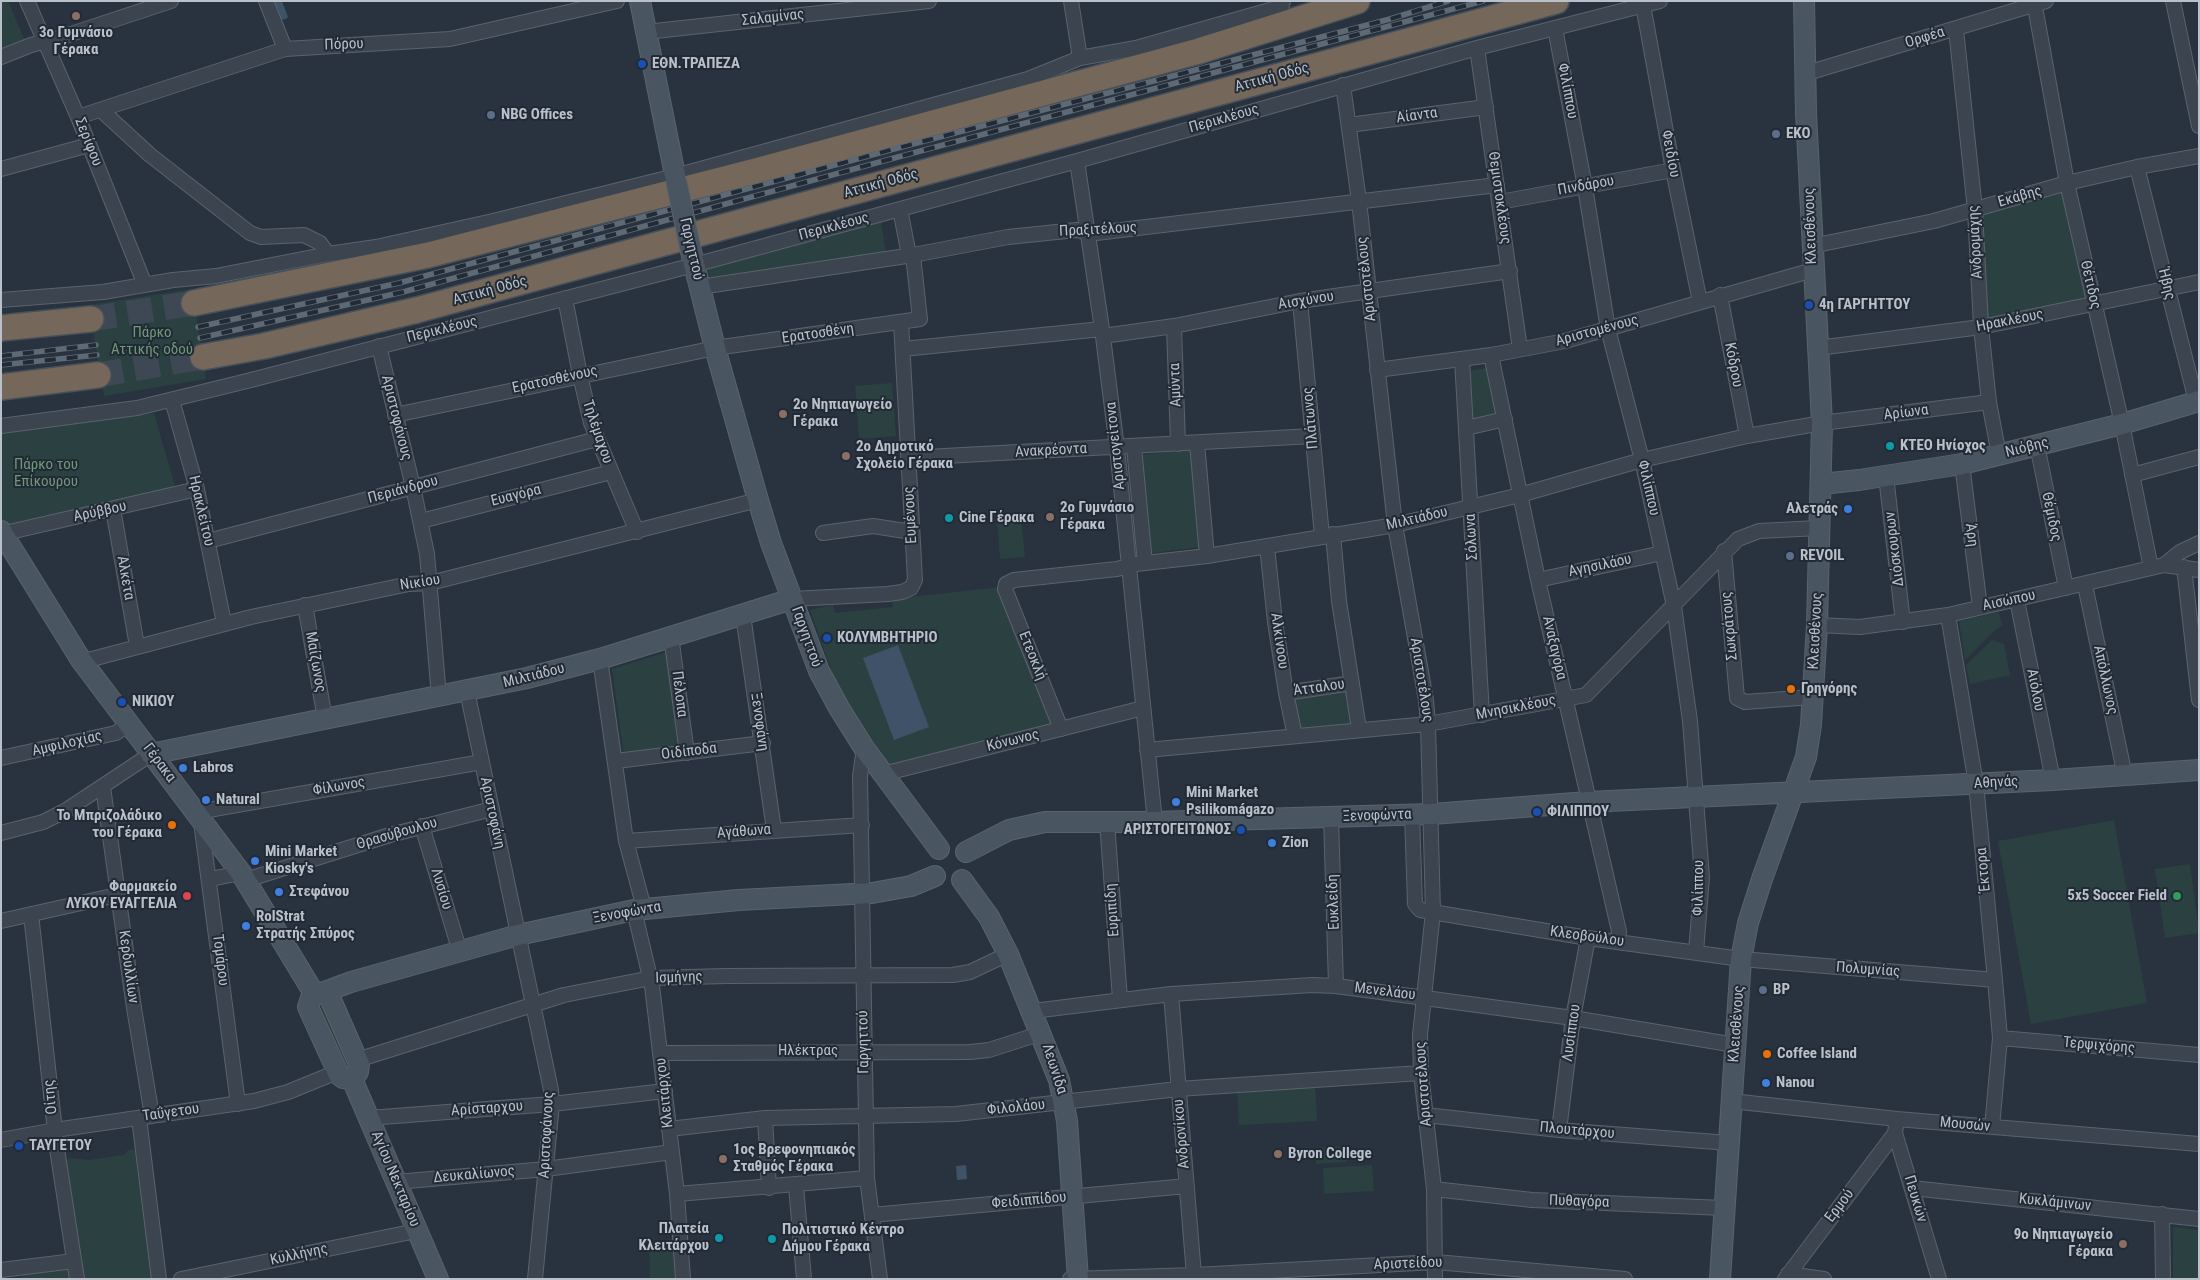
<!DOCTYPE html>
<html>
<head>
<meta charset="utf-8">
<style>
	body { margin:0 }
	#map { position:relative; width:2200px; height:1280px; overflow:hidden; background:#28333f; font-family:"Roboto Condensed",sans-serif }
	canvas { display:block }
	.frame { position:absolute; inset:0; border:2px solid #b9c0ca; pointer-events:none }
</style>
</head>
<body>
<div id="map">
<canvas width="2200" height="1280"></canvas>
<div class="frame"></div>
</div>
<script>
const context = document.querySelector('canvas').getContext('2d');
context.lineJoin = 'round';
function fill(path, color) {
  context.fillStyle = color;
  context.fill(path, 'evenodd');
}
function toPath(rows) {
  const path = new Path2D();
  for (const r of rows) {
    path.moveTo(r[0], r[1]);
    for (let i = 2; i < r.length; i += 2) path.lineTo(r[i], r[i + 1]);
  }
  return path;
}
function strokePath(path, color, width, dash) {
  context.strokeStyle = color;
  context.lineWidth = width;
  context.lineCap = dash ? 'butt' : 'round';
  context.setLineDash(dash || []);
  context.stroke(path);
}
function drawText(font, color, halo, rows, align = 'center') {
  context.font = font + ' "Roboto Condensed",sans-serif';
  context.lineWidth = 4;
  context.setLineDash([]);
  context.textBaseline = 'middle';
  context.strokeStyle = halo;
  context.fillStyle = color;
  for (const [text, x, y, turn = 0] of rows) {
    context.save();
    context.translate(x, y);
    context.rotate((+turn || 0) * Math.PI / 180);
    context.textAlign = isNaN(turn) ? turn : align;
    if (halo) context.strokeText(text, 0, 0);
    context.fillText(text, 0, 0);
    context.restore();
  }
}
fill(toPath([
	[1,1,8,1,25,41,1,50],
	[2067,183,2094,305,1981,327,1975,210],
	[881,221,886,254,710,279,708,270,710,268],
	[192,289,206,379,104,396,89,305],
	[1487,368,1498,418,1471,424,1468,371],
	[892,383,896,436,859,439,855,386],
	[154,413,176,490,8,528,1,517,1,434],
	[1189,449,1192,450,1200,547,1152,553,1142,455],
	[1021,516,1025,557,1000,559,997,518],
	[1001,587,1057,726,889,771,837,686,810,610,833,605,835,613,893,607,892,599],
	[1999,612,2002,626,1994,631,1965,660,1959,621],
	[1992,640,2004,644,2010,675,1970,684,1966,665],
	[667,652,680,748,624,756,612,669],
	[1348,689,1352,724,1299,729,1293,696],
	[2114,820,2147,1003,2031,1024,1998,841],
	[2190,864,2199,933,2165,938,2155,869],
	[320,1003,323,1004,349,1064,346,1065,344,1064,318,1005],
	[1315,1085,1317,1121,1239,1125,1237,1089],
	[1346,1146,1347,1162,1316,1164,1315,1148],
	[132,1149,140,1153,141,1161,137,1167,153,1279,79,1279,81,1265,71,1194,65,1182,65,1161,70,1158,89,1160,124,1155,127,1151],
	[1372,1165,1374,1191,1324,1194,1323,1168],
	[2173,1227,2198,1230,2199,1279,2173,1279],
	[674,1239,676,1279,650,1279,649,1242],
	[69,1267,70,1279,23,1279,22,1273]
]), '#2b4141');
fill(toPath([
	[277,1,282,1,288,17,286,19,280,20,273,3],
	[898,645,929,727,894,740,863,658],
	[966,1165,967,1179,957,1180,956,1166]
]), '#3f5267');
strokePath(toPath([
	[91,319,194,303],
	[98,375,203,357]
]), '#3e4854', 25, [25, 12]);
const street = toPath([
	[27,1,78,117,145,285],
	[266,1,285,49],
	[1071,1,1080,58],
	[2034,1,2067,183,2122,424,2151,568],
	[2173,1,2199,126],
	[1643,5,1673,170,1700,302],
	[1555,28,1585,187,1608,329,1642,460,1674,606,1690,721,1702,877,1696,952],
	[1956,29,1975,210,1981,327,1989,402,1999,455],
	[646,32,929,1],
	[1477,48,1520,349],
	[1,57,31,45,59,38,171,1],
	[1804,74,2046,1],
	[1343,85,1359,201,1395,525,1426,700,1428,724,1433,912,1420,1035,1421,1073,1434,1189,1435,1279],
	[101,110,150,155,250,233,261,237,304,235,320,243,328,254],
	[78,117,285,49,450,39,617,1],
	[1349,125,1486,107],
	[1077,161,1102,329,1117,448,1155,822],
	[2137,167,2196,401],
	[1,169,89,145],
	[1500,202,1673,170],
	[900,209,909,255],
	[1812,246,1934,221,2067,183,2137,167,2199,156],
	[700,287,913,255,1008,237,1076,230,1096,233,1497,185],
	[1720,295,1747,436],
	[565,298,580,375,591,423,637,532],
	[1,300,103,292,173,280,216,276,328,254,376,247,493,221,675,176,1028,79,1080,58,1136,48,1277,8,1282,5,1283,1],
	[1300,301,1322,536],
	[1174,326,1178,444],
	[1103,336,1174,326,1300,301,1510,271],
	[379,346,413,487,427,554,439,697],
	[1818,348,1981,327,2199,282],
	[903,349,1102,329],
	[1491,355,1538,580,1619,931,1618,941],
	[1462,359,1482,715],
	[1377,370,1491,355,1565,341,1813,270],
	[172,400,197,489,224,623],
	[395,415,715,348,920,319,913,255],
	[1,426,137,408,251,380,694,265,1077,161,1477,48,1660,1],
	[1466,428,1505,419],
	[1197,443,1207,556],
	[2037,445,2066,588],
	[1134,447,1145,563],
	[908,458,1313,436],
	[1962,464,1980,607],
	[2132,475,2199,457],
	[1886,476,1903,622],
	[113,509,137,646],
	[421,521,611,472],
	[823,533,873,526,912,532],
	[1,534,197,489],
	[1333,534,1339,601,1359,729],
	[208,541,597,439],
	[1267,546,1275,622,1286,693,1295,736],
	[1724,551,1737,698,1745,702,1812,697],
	[2164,565,2180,552,2199,543],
	[2184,567,2199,700],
	[1538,580,1662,553],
	[2085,585,2125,776],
	[792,599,888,594,902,592,911,588,915,580,901,322],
	[2017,600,2053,780],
	[305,605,325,719],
	[743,615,774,830],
	[1948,615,1976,784,1995,980,2000,1038,1992,1127],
	[1817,625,1860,627,1948,615,2164,565,2199,570],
	[671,636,687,753],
	[600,659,626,841,644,908],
	[81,660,92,659,251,617,409,584,430,583,758,500],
	[467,691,551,1090,552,1104,535,1279],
	[1286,693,1352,683],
	[1061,729,1005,589,1006,584,1014,580,1117,569,1136,564,1207,556,1395,525,1520,495,1642,460,1747,436,1822,423,1989,402],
	[864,748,860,776,867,1178,880,1279],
	[1147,750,1428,724,1586,695,1738,539,1759,531,1819,528],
	[1,758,116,733,130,723],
	[616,761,763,743],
	[883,774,1143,708],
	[103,787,134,1008,152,1116],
	[197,812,482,762],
	[1412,814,1415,904,1420,910,1588,938,1741,959,1995,980],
	[1331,817,1336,986],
	[201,822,238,1104],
	[1107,822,1120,999],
	[422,826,460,952],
	[1,833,43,822,65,811,151,754],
	[626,841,862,825],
	[210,879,241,873],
	[246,880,390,835,492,809],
	[634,910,652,986,677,1194,683,1279],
	[31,914,57,1149,77,1279],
	[1,921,117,895],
	[1171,994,1194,1275],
	[1033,1011,1171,994,1312,985,1336,986,1573,1018,1735,1045],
	[2000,1038,2199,1055],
	[661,1053,970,1052,989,1050,1042,1033],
	[357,1060,564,995,651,978,726,976,953,975,970,972,1008,954],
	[1731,1101,1897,1119,2199,1144],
	[1426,1115,1559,1130,1729,1143],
	[139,1118,159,1279],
	[369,1118,552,1104,665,1091],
	[765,1118,769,1188],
	[1896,1126,1895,1133,1939,1279],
	[669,1129,765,1118,956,1114,1178,1089,1421,1073],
	[1559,1130,1573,1018,1588,938],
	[1,1140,55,1130,254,1101,288,1092,337,1072],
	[396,1182,546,1169,672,1152],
	[796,1186,804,1279],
	[1912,1188,2199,1219],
	[1434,1189,1532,1200,1724,1208],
	[677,1194,867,1178],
	[2162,1214,2163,1279],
	[872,1215,1187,1186],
	[1,1270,74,1261],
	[1788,1274,1824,1279],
	[181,1279,406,1233,416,1228],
	[1070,1279,1194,1275,1436,1262,1625,1279],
	[1785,1279,1895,1133]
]);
const secondary = toPath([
	[640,1,676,180],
	[692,256,715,348,758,500,771,543,819,671,839,708,864,748,939,849],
	[1821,484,1859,480,1962,464,2122,424,2199,401],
	[1,531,81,660,241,873,315,995],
	[151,754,527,678,600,659,792,599],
	[966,852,1009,830,1045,822,1155,822,1432,814,1588,802,2053,780,2199,770],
	[962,880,989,917,1008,954,1059,1080,1067,1121,1078,1279],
	[327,991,359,1064,358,1072,352,1079,343,1078,339,1075,308,1007,311,998,315,995,327,991,351,982,518,935,634,910,739,900,872,893,911,886,935,876],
	[352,1079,438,1279],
	[1720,1279,1741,959,1748,923,1762,879,1806,757,1811,725,1817,625,1822,423,1806,113,1804,1]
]);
const highway = toPath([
	[194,303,428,255,755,171,1199,51,1357,1],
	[1,328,91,319],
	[203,357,264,346,417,310,1556,1],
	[1,387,98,375]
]);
strokePath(street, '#5a636d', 16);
strokePath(secondary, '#5a636d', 22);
strokePath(highway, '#47505a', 28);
strokePath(street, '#3c454f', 14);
strokePath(secondary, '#4a5562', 20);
strokePath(highway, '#75685a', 25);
const rail = toPath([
	[198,327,399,283,894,149,1390,19,1448,1],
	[200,338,403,292,898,157,1483,1],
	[1,356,96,345],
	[1,365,97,355]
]);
strokePath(rail, '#5e6976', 5.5);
strokePath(rail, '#212a35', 4, [11]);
const secondaryBridge = toPath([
	[676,180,692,256]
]);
strokePath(secondaryBridge, '#5a636d', 22, []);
strokePath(secondaryBridge, '#4a5562', 20);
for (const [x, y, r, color] of [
	[76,16,5,"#8d6e63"],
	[642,64,5,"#1a4fb4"],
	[491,115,5,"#5c6f8a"],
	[1776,134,5,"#5c6f8a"],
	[1809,305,5,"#1a4fb4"],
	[783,414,5,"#8d6e63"],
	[1890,446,5,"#0f9aa8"],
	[846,456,5,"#8d6e63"],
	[1848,509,5,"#3f7fe0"],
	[1050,517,5,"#8d6e63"],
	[949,518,5,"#0f9aa8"],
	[1790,556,5,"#5c6f8a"],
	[827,638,5,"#1a4fb4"],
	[1791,689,5,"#e8710a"],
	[122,702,5,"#1a4fb4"],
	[183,768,5,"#3f7fe0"],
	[206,800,5,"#3f7fe0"],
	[1176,802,5,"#3f7fe0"],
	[1537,812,5,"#1a4fb4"],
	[172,825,5,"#e8710a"],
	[1241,830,5,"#1a4fb4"],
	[1272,843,5,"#3f7fe0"],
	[255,861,5,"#3f7fe0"],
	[279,892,5,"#3f7fe0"],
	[187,896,5,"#e0444e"],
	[2177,896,5,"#2e9e5b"],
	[246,926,5,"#3f7fe0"],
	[1763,990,5,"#5c6f8a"],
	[1767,1054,5,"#e8710a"],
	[1766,1083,5,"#3f7fe0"],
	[19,1146,5,"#1a4fb4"],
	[1278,1154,5,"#8d6e63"],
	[723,1159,5,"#8d6e63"],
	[719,1238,5,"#0f9aa8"],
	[772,1239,5,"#0f9aa8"],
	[2123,1244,5,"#8d6e63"]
]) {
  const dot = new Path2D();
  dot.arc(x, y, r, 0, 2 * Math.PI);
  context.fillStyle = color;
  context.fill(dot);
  strokePath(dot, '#212a35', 2);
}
drawText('15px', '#b9c0ca', '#212a35', [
	["Σαλαμίνας",773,18,-6],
	["Ορφέα",1925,38,-17],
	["Πόρου",344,45,-2],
	["Αττική Οδός",1272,78,-15],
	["Φιλίππου",1567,91,79],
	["Αίαντα",1417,116,-8],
	["Περικλέους",1224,119,-16],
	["Σερίφου",88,142,68],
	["Φειδίου",1670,154,79],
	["Αττική Οδός",881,184,-15],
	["Πινδάρου",1586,186,-10],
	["Εκάβης",2020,197,-16],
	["Θεμιστοκλέους",1499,198,82],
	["Κλεισθένους",1811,226,-92],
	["Περικλέους",834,227,-15],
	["Πραξιτέλους",1098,230,-3],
	["Ανδρομάχης",1976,242,-93],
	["Γαργηττού",691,249,77],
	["Αριστοτέλους",1367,279,-96],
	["Ήβης",2166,284,76],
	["Θέτιδος",2090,285,77],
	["Αττική Οδός",490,291,-15],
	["Αισχύνου",1306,301,-9],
	["Ηρακλέους",2010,321,-11],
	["Περικλέους",442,330,-14],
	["Αριστομένους",1597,331,-15],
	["Ερατοσθένη",818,334,-8],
	["Κόδρου",1733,365,79],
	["Ερατοσθένους",555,380,-12],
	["Αμύντα",1176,385,-92],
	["Αρίωνα",1906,413,-7],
	["Αριστοφάνους",396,418,76],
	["Πλάτωνος",1311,418,-95],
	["Τηλέμαχου",597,432,71],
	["Αριστογείτονα",1116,446,-96],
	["Νιόβης",2027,448,-14],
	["Ανακρέοντα",1051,451,-3],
	["Φιλίππου",1648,488,77],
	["Περιάνδρου",403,490,-15],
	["Ευαγόρα",516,496,-14],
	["Ηρακλείτου",201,511,77],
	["Αρύββου",100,512,-12],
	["Ευμένους",911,515,-93],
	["Θέμιδος",2051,517,78],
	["Μιλτιάδου",1417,519,-13],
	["Άρη",1971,535,83],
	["Σόλωνα",1472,537,-93],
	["Διόσκουρων",1895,549,-97],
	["Αγησιλάου",1600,566,-12],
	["Αλκέτα",125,578,80],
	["Νικίου",420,583,-9],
	["Αισώπου",2009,601,-12],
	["Σωκράτους",1730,626,-95],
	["Κλεισθένους",1816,631,-87],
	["Γαργηττού",806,637,70],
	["Αλκίνοου",1279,641,82],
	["Αναξαγόρα",1554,648,77],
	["Ετεοκλή",1032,656,68],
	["Μαίζωνος",315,662,80],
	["Μιλτιάδου",534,676,-14],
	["Αριστοτέλους",1421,680,81],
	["Απόλλωνος",2105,680,78],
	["Άτταλου",1319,688,-8],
	["Αιόλου",2035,690,79],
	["Πέλοπα",679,694,83],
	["Μνησικλέους",1516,708,-11],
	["Ξενοφάνη",759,722,82],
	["Κόνωνος",1013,741,-14],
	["Αμφιλοχίας",67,744,-13],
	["Οιδίποδα",689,752,-7],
	["Γέρακα",159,763,53],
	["Αθηνάς",1996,783,-3],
	["Φίλωνος",339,787,-10],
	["Αριστοφάνη",492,813,78],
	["Ξενοφώντα",1377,816,-2],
	["Αγάθωνα",744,832,-4],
	["Θρασύβουλου",397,834,-16],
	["Έκτορα",1984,870,-95],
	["Φιλίππου",1699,888,-89],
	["Λυσίου",441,889,73],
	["Ευκλείδη",1334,902,-92],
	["Ευριπίδη",1113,910,-94],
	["Ξενοφώντα",627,913,-10],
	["Κλεοβούλου",1587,937,8],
	["Τομάρου",220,960,83],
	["Κερδυλλίων",128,967,82],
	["Πολυμνίας",1868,970,4],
	["Ισμήνης",679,978,-2],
	["Μενελάου",1385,992,7],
	["Κλεισθένους",1737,1024,-86],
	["Λυσίππου",1572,1033,-82],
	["Γαργηττού",864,1042,-91],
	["Τερψιχόρης",2099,1046,5],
	["Ηλέκτρας",808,1051],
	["Λεωνίδα",1054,1069,72],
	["Αριστοτέλους",1424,1084,-94],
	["Κλειτάρχου",665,1093,-96],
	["Οίτης",51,1097,-96],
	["Φιλολάου",1016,1108,-6],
	["Αρίσταρχου",487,1109,-4],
	["Ταΰγετου",171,1113,-8],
	["Μουσών",1965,1125,5],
	["Πλουτάρχου",1577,1131,5],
	["Ανδρονίκου",1182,1134,-95],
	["Αριστοφάνους",547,1135,-87],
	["Δευκαλίωνος",474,1175,-5],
	["Αγίου Νεκταρίου",395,1179,67],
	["Πευκών",1915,1199,73],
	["Φειδιππίδου",1029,1201,-5],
	["Πυθαγόρα",1579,1202,2],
	["Κυκλάμινων",2055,1203,6],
	["Ερμού",1840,1206,-53],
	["Κυλλήνης",299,1255,-12],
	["Αριστείδου",1408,1264,-2]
]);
drawText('bold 15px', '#b9c0ca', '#212a35', [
	["3ο Γυμνάσιο",76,33,"center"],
	["Γέρακα",76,50,"center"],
	["ΕΘΝ.ΤΡΑΠΕΖΑ",652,64],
	["NBG Offices",501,115],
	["ΕΚΟ",1786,134],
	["4η ΓΑΡΓΗΤΤΟΥ",1819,305],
	["2ο Νηπιαγωγείο",793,405],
	["Γέρακα",793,422],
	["ΚΤΕΟ Hνίοχος",1900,446],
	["2ο Δημοτικό",856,447],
	["Σχολείο Γέρακα",856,464],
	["2ο Γυμνάσιο",1060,508],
	["Γέρακα",1060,525],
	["Αλετράς",1838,509,"right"],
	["Cine Γέρακα",959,518],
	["REVOIL",1800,556],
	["ΚΟΛΥΜΒΗΤΗΡΙΟ",837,638],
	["Γρηγόρης",1801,689],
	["ΝΙΚΙΟΥ",132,702],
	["Labros",193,768],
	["Mini Market",1186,793],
	["Psilikomágazo",1186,810],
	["Natural",216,800],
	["ΦΙΛΙΠΠΟΥ",1547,812],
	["Το Μπριζολάδικο",162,816,"right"],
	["του Γέρακα",162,833,"right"],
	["ΑΡΙΣΤΟΓΕΙΤΩΝΟΣ",1231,830,"right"],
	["Zion",1282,843],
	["Mini Market",265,852],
	["Kiosky's",265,869],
	["Φαρμακείο",177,887,"right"],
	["ΛΥΚΟΥ ΕΥΑΓΓΕΛΙΑ",177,904,"right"],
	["Στεφάνου",289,892],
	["5x5 Soccer Field",2167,896,"right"],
	["RolStrat",256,917],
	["Στρατής Σπύρος",256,934],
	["BP",1773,990],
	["Coffee Island",1777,1054],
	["Nanou",1776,1083],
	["ΤΑΥΓΕΤΟΥ",29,1146],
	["1ος Βρεφονηπιακός",733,1150],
	["Σταθμός Γέρακα",733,1167],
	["Byron College",1288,1154],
	["Πλατεία",709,1229,"right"],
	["Κλειτάρχου",709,1246,"right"],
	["Πολιτιστικό Κέντρο",782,1230],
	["Δήμου Γέρακα",782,1247],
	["9ο Νηπιαγωγείο",2113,1235,"right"],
	["Γέρακα",2113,1252,"right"]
], 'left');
drawText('15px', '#719978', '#212a35', [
	["Πάρκο",152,333],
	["Αττικής οδού",152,350],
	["Πάρκο του",46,465],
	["Επίκουρου",46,482]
]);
</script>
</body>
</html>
